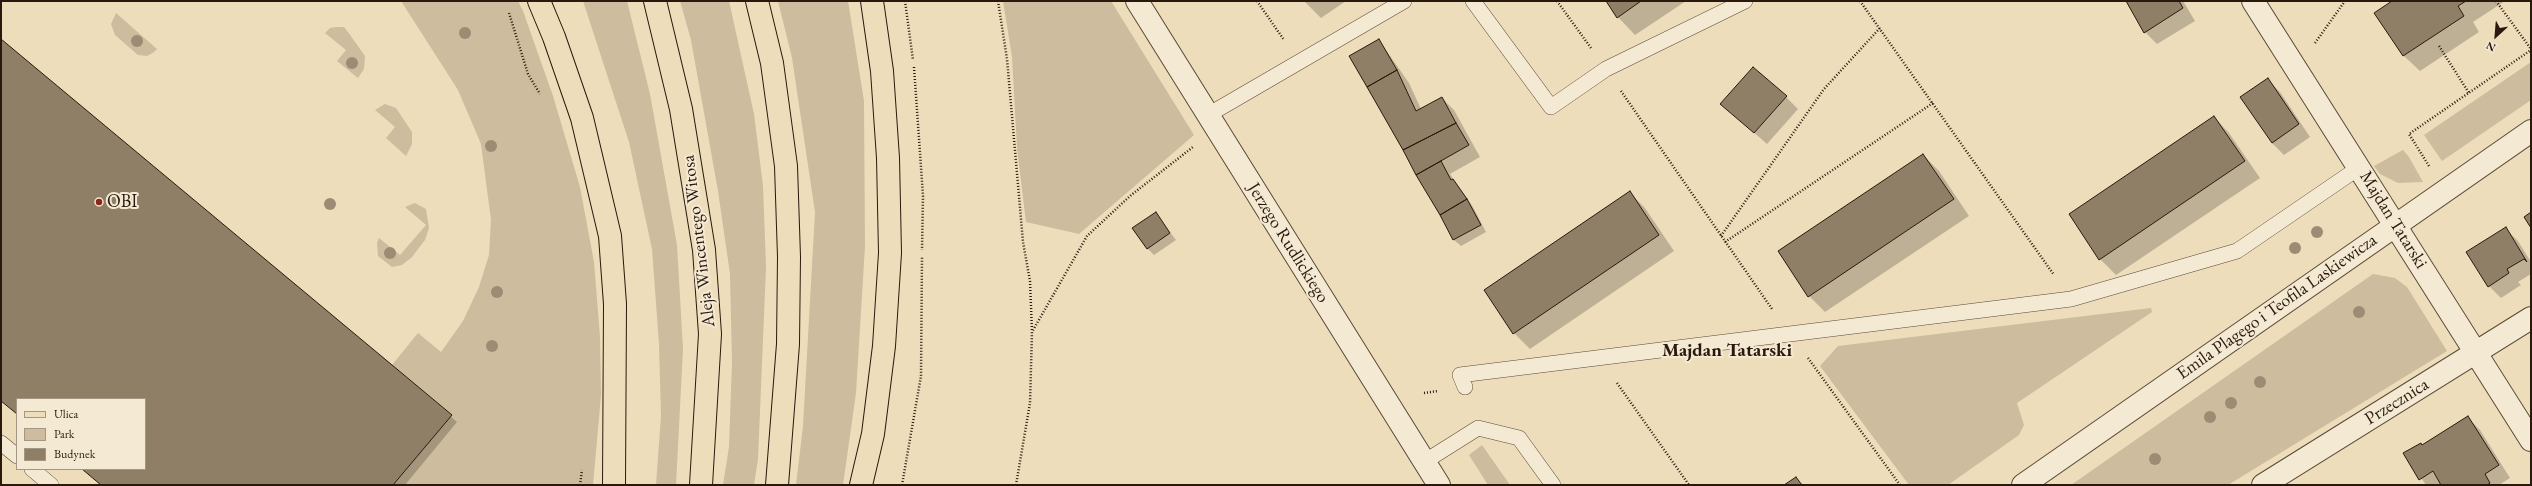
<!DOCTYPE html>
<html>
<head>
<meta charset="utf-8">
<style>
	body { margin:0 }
	#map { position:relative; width:2532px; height:486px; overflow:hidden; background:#edb; font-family:"EB Garamond",serif }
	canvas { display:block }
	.frame { position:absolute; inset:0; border:2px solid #29190d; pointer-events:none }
	.legend { position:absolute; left:16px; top:398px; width:130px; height:72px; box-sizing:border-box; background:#f4e9d3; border:1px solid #a39684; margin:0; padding:5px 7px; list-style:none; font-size:12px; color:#29190d }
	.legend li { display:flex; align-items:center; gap:8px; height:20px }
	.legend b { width:20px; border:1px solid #a39684 }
	.north { position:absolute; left:2476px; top:16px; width:40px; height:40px; -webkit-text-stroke:3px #f4e9d3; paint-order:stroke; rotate:206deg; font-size:11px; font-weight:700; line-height:16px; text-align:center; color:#29190d }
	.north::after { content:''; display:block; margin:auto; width:14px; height:18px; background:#29190d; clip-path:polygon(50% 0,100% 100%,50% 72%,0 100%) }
</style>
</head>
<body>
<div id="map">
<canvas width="2532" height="486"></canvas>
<div class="frame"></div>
<ul class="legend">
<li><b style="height:5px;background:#edb"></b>Ulica</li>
<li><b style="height:11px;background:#cdbc9d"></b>Park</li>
<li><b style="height:11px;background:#8f7f67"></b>Budynek</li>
</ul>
<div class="north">N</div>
</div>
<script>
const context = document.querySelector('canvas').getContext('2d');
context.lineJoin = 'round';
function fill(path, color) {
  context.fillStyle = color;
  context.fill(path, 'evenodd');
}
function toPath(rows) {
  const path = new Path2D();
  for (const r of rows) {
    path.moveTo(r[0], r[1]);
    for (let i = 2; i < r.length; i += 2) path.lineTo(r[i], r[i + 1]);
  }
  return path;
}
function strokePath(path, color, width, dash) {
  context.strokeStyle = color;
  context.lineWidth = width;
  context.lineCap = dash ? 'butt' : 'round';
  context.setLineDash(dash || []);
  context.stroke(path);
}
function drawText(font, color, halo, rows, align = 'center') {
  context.font = font + ' "EB Garamond",serif';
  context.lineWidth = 4;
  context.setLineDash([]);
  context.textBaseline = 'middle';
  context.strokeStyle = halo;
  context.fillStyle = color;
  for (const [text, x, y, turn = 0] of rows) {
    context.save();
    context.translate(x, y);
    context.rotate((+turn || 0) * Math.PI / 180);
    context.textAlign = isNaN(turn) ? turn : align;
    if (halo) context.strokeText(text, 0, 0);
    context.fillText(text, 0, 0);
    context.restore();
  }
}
fill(toPath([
	[401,1,518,1,523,11,553,96,580,187,594,262,600,337,601,395,593,485,393,485,452,415,392,365,418,333,441,352,463,321,479,287,489,255,491,220,481,144,458,90],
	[583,1,627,1,650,94,677,245,683,349,676,485,656,485,661,416,659,344,652,249,629,142],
	[680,1,729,1,754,114,763,186,766,267,758,459,754,485,723,485,729,447,732,362,730,274,718,191,691,40],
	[778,1,848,1,864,101,865,246,856,393,843,485,796,485,803,426,815,212,792,58],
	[1003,1,1111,1,1194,135,1079,234,1026,222,1017,148,1012,57],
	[116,13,157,49,154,52,147,56,138,55,115,35,111,24],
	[336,27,344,27,348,32,365,56,364,69,358,78,337,61,346,50,325,33,330,28],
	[2531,62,2531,100,2442,161,2424,135],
	[385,104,396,108,412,132,412,144,406,156,386,138,395,127,375,110],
	[2403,150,2409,157,2423,182,2398,183,2380,174,2374,166],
	[415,203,426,209,429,228,425,240,412,257,402,265,392,267,378,256,377,243,379,238,400,255,426,225,405,207],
	[2373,274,2395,278,2407,287,2447,351,2228,485,2071,485],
	[2151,308,2152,312,2017,403,2024,425,2019,435,1948,485,1909,485,1820,366,1838,346],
	[1482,445,1510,485,1488,485,1469,455]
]), '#cdbc9d');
fill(toPath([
	[1304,1,1346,1,1321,18],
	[1607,1,1686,1,1635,35,1618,17],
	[2126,1,2183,1,2195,21,2157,44,2145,32],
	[2394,1,2505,1,2473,22,2479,32,2420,71,2404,56,2375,14],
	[1,40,457,422,405,485,101,485,82,469,145,469,145,399,17,399,17,414,1,400],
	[1379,40,1409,83,1421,109,1442,98,1454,110,1480,157,1450,174,1473,207,1486,232,1461,246,1454,240,1368,86],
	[2268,80,2280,92,2310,137,2284,155,2272,143],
	[1786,97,1798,109,1767,144,1734,115],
	[2214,117,2229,133,2260,178,2116,275,2100,259],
	[1923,155,1939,171,1969,216,1825,312,1809,296,1779,252],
	[1629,192,1645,208,1674,251,1530,349,1514,333],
	[1155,213,1176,240,1154,255,1147,248],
	[2505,228,2518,241,2531,262,2531,274,2518,282,2521,285,2501,298,2489,286],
	[2468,418,2480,430,2510,478,2499,485,2426,485,2405,454,2423,446]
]), '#0003');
const building = toPath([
	[1606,1,1641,1,1617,18,1606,1],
	[2126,1,2179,1,2183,8,2144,33,2126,1],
	[2392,1,2466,1,2458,6,2464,16,2403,56,2374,13,2392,1],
	[1,39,452,415,393,485,101,485,82,469,145,469,145,399,17,399,17,414,1,401,1,39],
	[1379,39,1397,70,1367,87,1349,56,1379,39],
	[1753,67,1787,96,1754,133,1720,104,1753,67],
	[1397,70,1416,111,1442,97,1456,123,1403,150,1367,87,1397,70],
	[2268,78,2299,124,2272,143,2240,97,2268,78],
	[2214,116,2245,161,2099,260,2069,214,2214,116],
	[1456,123,1469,145,1416,175,1403,150,1456,123],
	[1923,154,1954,199,1808,297,1778,251,1923,154],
	[1441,161,1451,180,1453,179,1467,199,1440,215,1416,175,1441,161],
	[1630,191,1659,235,1513,334,1484,290,1630,191],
	[1467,199,1481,225,1453,240,1440,215,1467,199],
	[1156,212,1170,233,1147,249,1132,228,1156,212],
	[2531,212,2531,228,2524,217,2531,212],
	[2506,227,2527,262,2524,259,2507,269,2509,273,2488,287,2466,252,2506,227],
	[2468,416,2499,465,2485,474,2490,483,2487,485,2441,485,2433,471,2419,480,2403,453,2421,443,2422,445,2468,416],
	[1796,477,1802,485,1784,485,1796,477]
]);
fill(building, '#8f7f67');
strokePath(building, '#29190d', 1);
const service = toPath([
	[1473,1,1551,107,1606,69,1745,1],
	[1208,115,1404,1],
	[1465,387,1460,375,2071,299,2237,251,2360,167],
	[1,443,17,456],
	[1424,462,1478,428,1519,438,1553,485],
	[32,469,51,485]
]);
const minor = toPath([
	[1137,1,1439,485],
	[2253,1,2531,440],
	[2023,485,2531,131],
	[2263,485,2531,318]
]);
const primary = toPath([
	[539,1,554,37,582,118,610,236,615,304,614,485],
	[655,1,681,109,704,250,710,334,701,485],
	[757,1,772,63,786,166,789,257,788,344,777,485],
	[861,485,873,434,884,346,890,253,888,158,882,71,872,1]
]);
strokePath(service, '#5a4a38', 16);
strokePath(minor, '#5a4a38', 24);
strokePath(primary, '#29190d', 24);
strokePath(toPath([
	[905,1,913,60],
	[998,1,1007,59,1023,242,1030,281,1032,332],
	[1257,1,1284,40],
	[1557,1,1591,48],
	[1860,1,2054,275],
	[2496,1,2531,49],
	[509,13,528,74,540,94],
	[2315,43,2345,1],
	[2439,46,2469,93],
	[914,67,923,196,922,250],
	[1621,91,1772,309],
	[2429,166,2409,134,2531,50],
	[1721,236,1824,89,1880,28],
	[1725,242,1933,103],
	[1808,358,1900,485],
	[1617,383,1689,485],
	[1424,393,1438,391],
	[580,485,582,470],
	[902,485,921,376,922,257],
	[1016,485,1030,403,1032,332,1087,236,1130,196,1193,147]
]), '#29190d', 2.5, [1, 2]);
strokePath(service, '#f4e9d3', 15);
strokePath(minor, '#f4e9d3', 22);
strokePath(primary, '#edb', 22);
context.fillStyle = '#9d8c73';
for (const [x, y] of [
	[465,33],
	[137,41],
	[352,63],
	[491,146],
	[330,204],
	[2317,232],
	[2295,248],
	[390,253],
	[497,292],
	[2359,312],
	[492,346],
	[2260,382],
	[2231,403],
	[2210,417],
	[2155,459]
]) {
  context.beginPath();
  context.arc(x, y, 6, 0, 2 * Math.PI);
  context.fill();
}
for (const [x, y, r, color] of [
	[99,202,4,"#8f2418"]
]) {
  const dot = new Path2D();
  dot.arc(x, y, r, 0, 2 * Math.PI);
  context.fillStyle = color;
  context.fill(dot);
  strokePath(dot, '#f4e9d3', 1.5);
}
drawText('18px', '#29190d', '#f4e9d3', [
	["OBI",107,202]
], 'left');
drawText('18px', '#29190d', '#f4e9d3', [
	["Majdan Tatarski",2393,220,58],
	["Aleja Wincentego Witosa",699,241,-97],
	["Jerzego Rudlickiego",1288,243,58],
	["Emila Plagego i Teofila Laskiewicza",2277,307,-35],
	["Przecznica",2397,402,-32]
]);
drawText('bold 19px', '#29190d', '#f4e9d3', [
	["Majdan Tatarski",1727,351]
]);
</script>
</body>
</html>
